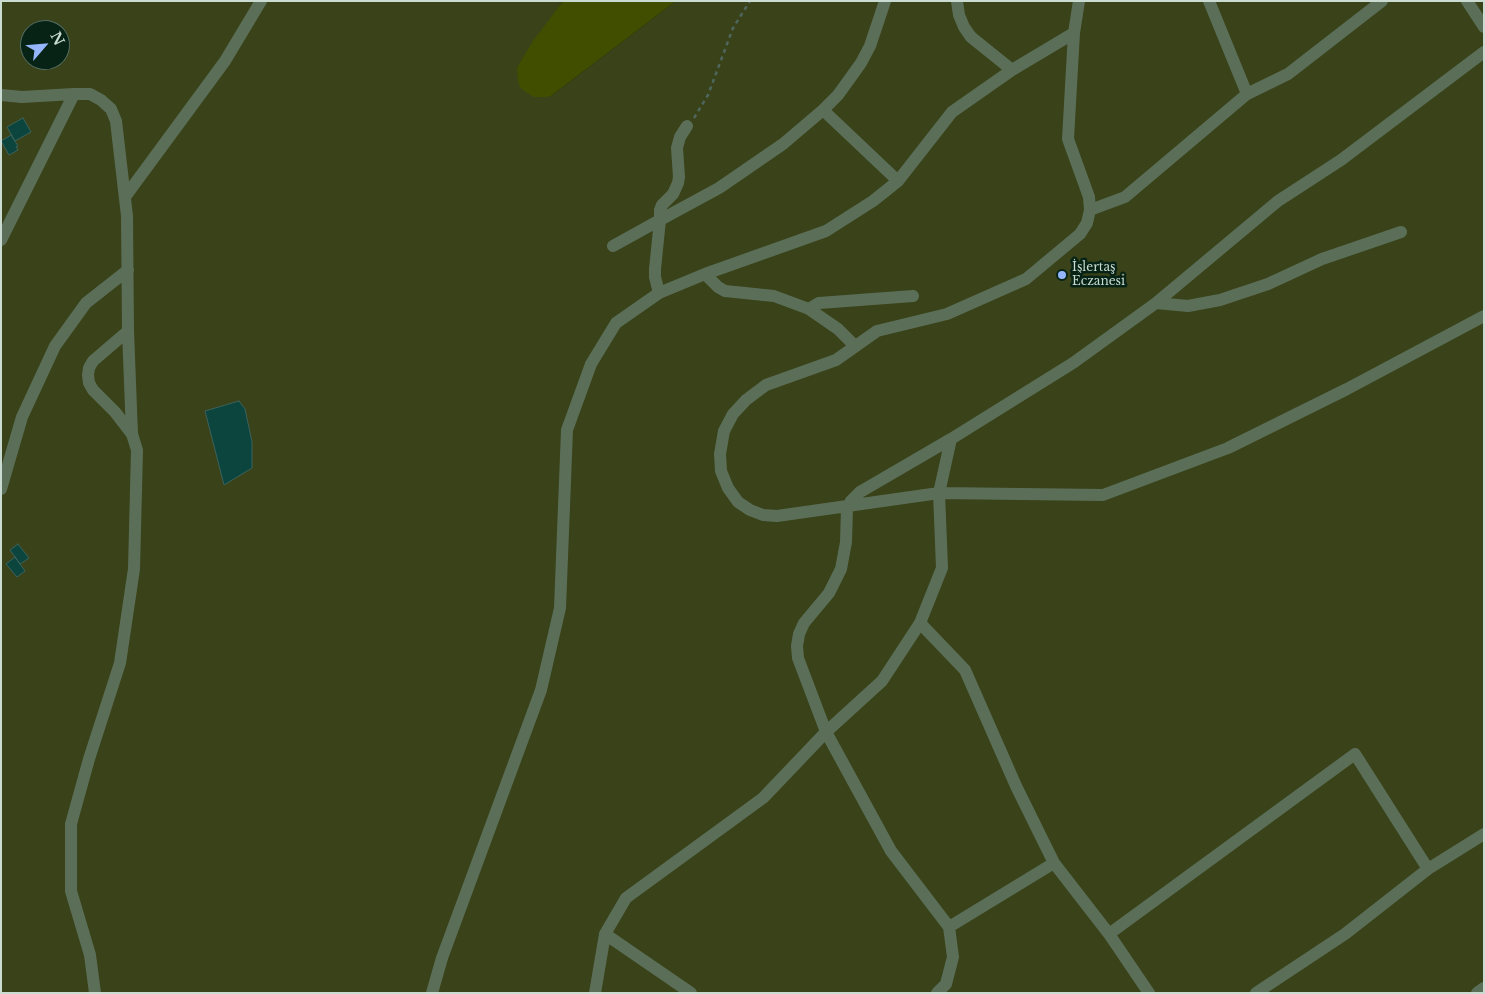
<!DOCTYPE html>
<html>
<head>
<meta charset="utf-8">
<style>
	body { margin:0 }
	#map { position:relative; width:1485px; height:994px; overflow:hidden; background:#062316; font-family:"Libre Baskerville",serif }
	canvas { display:block }
	.frame { position:absolute; inset:0; border:2px solid #cadbd2; pointer-events:none }
	.north { position:absolute; left:20px; top:20px; width:50px; height:50px; box-sizing:border-box; background:#062316; border:1px solid #546d61; border-radius:50%; rotate:63deg; font-size:14px; font-weight:700; line-height:20px; text-align:center; color:#cadbd2 }
	.north::after { content:''; display:block; margin:auto; width:18px; height:22px; background:#95b6fd; clip-path:polygon(50% 0,100% 100%,50% 72%,0 100%) }
</style>
</head>
<body>
<div id="map">
<canvas width="1485" height="994"></canvas>
<div class="frame"></div>
<div class="north">N</div>
</div>
<script>
const context = document.querySelector('canvas').getContext('2d');
context.lineJoin = 'round';
function fill(path, color) {
  context.fillStyle = color;
  context.fill(path, 'evenodd');
}
function toPath(rows) {
  const path = new Path2D();
  for (const r of rows) {
    path.moveTo(r[0], r[1]);
    for (let i = 2; i < r.length; i += 2) path.lineTo(r[i], r[i + 1]);
  }
  return path;
}
function strokePath(path, color, width, dash) {
  context.strokeStyle = color;
  context.lineWidth = width;
  context.lineCap = dash ? 'butt' : 'round';
  context.setLineDash(dash || []);
  context.stroke(path);
}
function drawText(font, color, halo, rows, align = 'center') {
  context.font = font + ' "Libre Baskerville",serif';
  context.lineWidth = 5;
  context.setLineDash([]);
  context.textBaseline = 'middle';
  context.strokeStyle = halo;
  context.fillStyle = color;
  for (const [text, x, y, turn = 0] of rows) {
    context.save();
    context.translate(x, y);
    context.rotate((+turn || 0) * Math.PI / 180);
    context.textAlign = isNaN(turn) ? turn : align;
    if (halo) context.strokeText(text, 0, 0);
    context.fillText(text, 0, 0);
    context.restore();
  }
}
fill(toPath([
	[1,1,563,1,519,64,551,96,676,1,1484,1,1484,993,1,993],
	[30,30,60,30,60,60,30,60]
]), '#394219');
fill(toPath([
	[563,1,676,1,551,96,546,97,534,97,524,91,520,87,518,81,517,69,519,64,533,41]
]), '#414e00');
const building = toPath([
	[23,118,31,132,15,141,7,127,23,118],
	[11,135,18,146,16,147,18,150,9,155,1,141,11,135],
	[239,401,245,409,252,442,252,468,224,485,205,411,239,401],
	[18,544,29,558,20,564,10,550,18,544],
	[15,557,25,571,17,577,6,564,15,557]
]);
fill(building, '#0b453e');
strokePath(building, '#3d625b', 1);
strokePath(toPath([
	[694,118,708,95,733,28,750,1]
]), '#4e665b', 2.5, [4, 4]);
strokePath(toPath([
	[957,1,959,15,964,27,971,37,1012,70],
	[1079,1,1074,33,1068,139,1089,197,1090,210,1087,223,1080,234,1026,279,947,314,877,331,836,360,766,385,746,400,733,414,724,431,720,454,721,471,728,488,738,502,750,510,763,515,777,516,939,493,1103,495,1228,448,1347,389,1484,316],
	[1209,1,1247,94],
	[1467,1,1484,27],
	[1,95,22,97,74,94,90,94,101,100,111,109,116,121,127,216,128,331,132,434,137,450,134,569,120,663,89,759,71,824,71,891,90,955,95,993],
	[823,110,898,181],
	[125,197,225,61,261,1],
	[1090,210,1125,197,1247,94,1288,74,1382,1],
	[1,240,74,94],
	[613,246,660,220,660,210,662,205,673,194,678,183,679,177,677,148,680,137,687,126],
	[705,274,718,287,725,291,774,296,809,309,838,329,855,346],
	[659,293,655,277,655,269,660,220,719,188,783,144,823,110,838,95,861,63,870,46,885,1],
	[1156,303,1188,306,1220,300,1268,284,1322,259,1401,232],
	[809,309,819,303,913,296],
	[128,331,93,361,89,368,88,375,89,383,93,390,115,412,132,434],
	[1,489,22,417,55,346,86,303,128,270],
	[920,623,965,670,1016,786,1054,863,1109,934,1149,993],
	[949,927,1054,863],
	[605,934,691,993],
	[1109,934,1355,754,1428,869],
	[432,993,442,958,541,690,560,608,567,430,591,364,616,323,659,293,705,274,826,231,873,201,898,181,952,112,1012,70,1074,33],
	[595,993,605,934,626,898,763,798,826,732,882,681,920,623,942,568,939,493,951,439,1073,363,1156,303,1278,201,1341,160,1484,52],
	[937,993,946,984,953,957,949,927,891,851,826,732,798,658,797,646,799,634,804,623,829,593,841,569,846,542,847,508,851,501,860,492,951,439],
	[1256,993,1345,934,1428,869,1484,834],
	[1477,993,1484,988]
]), '#5b6f58', 12);
for (const [x, y, r, color] of [
	[1062,275,5,"#95b6fd"]
]) {
  const dot = new Path2D();
  dot.arc(x, y, r, 0, 2 * Math.PI);
  context.fillStyle = color;
  context.fill(dot);
  strokePath(dot, '#062316', 2);
}
drawText('12px', '#cadbd2', '#062316', [
	["İşlertaş",1072,268],
	["Eczanesi",1072,282]
], 'left');
</script>
</body>
</html>
